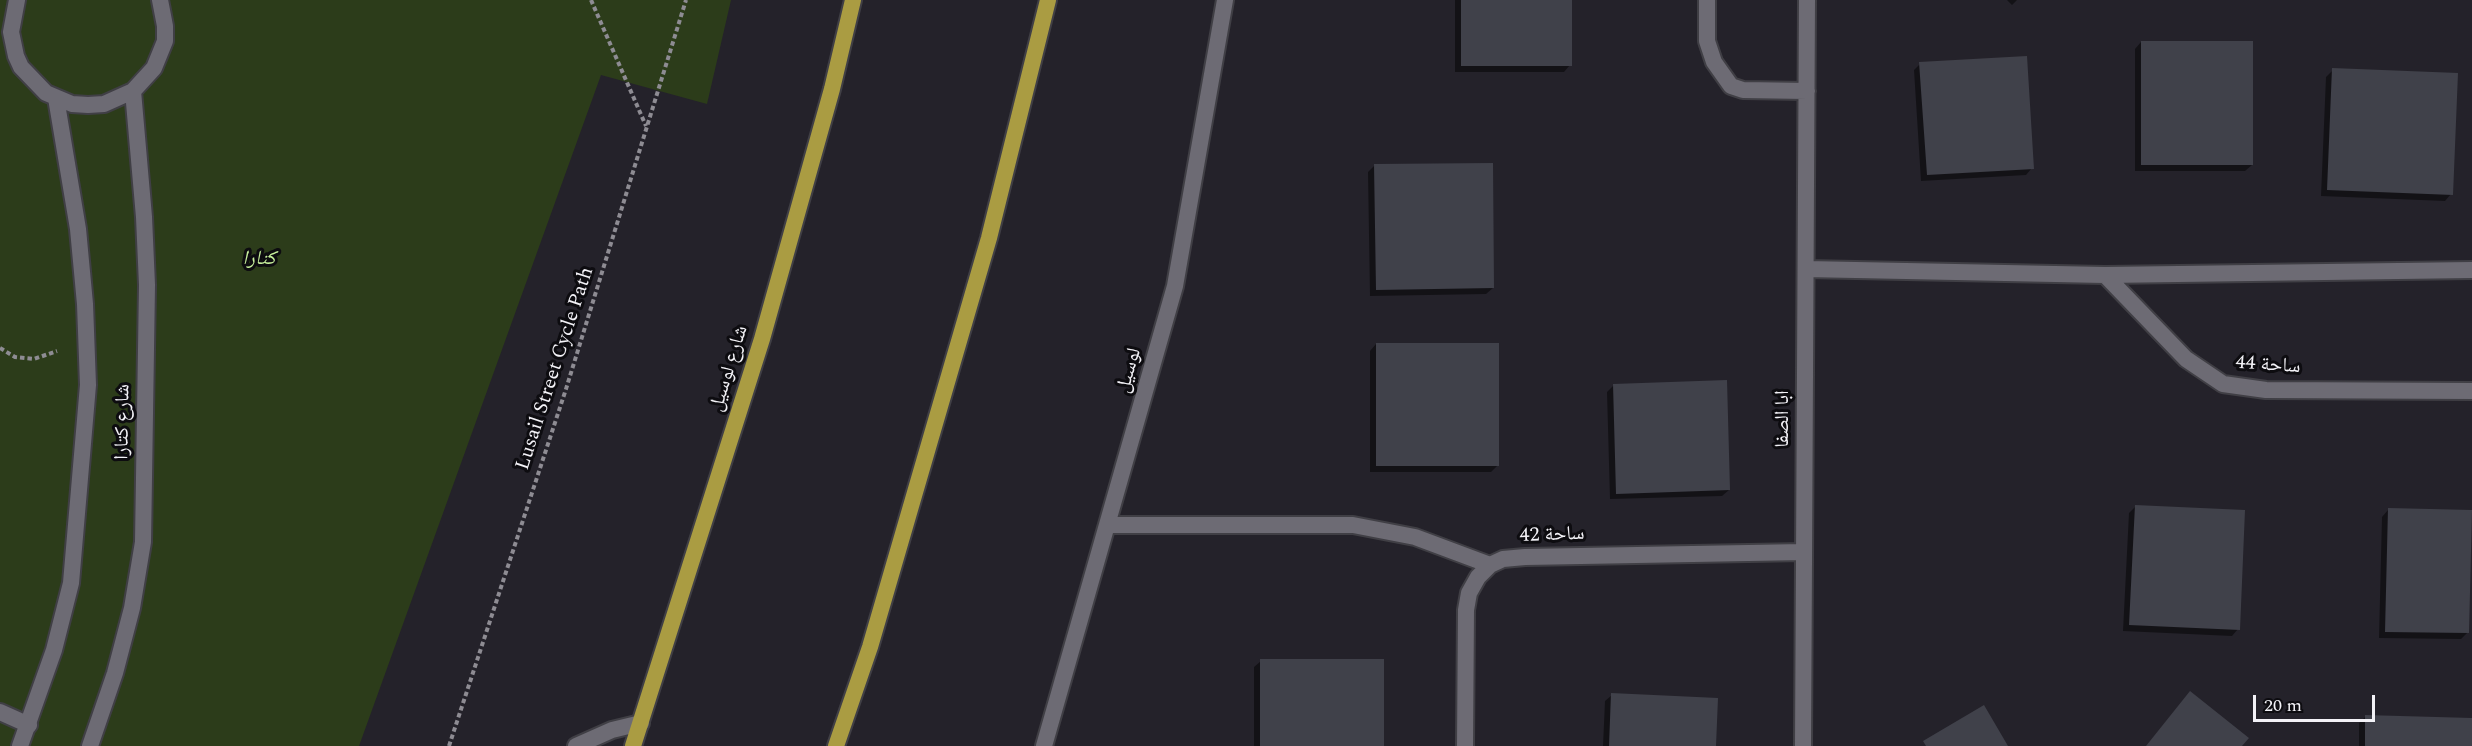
<!DOCTYPE html>
<html>
<head>
<meta charset="utf-8">
<style>
	body { margin:0 }
	#map { position:relative; width:2472px; height:746px; overflow:hidden; background:#24222a; font-family:Spectral,serif }
	canvas { display:block }
	.scale { position:absolute; left:2253px; top:695px; width:122px; height:27px; box-sizing:border-box; border:3px solid #f3f2f7; border-top:0; padding-left:8px; font-size:18px; line-height:21px; white-space:nowrap; color:#f3f2f7; -webkit-text-stroke:4px #0d0c10; paint-order:stroke }
</style>
</head>
<body>
<div id="map">
<canvas width="2472" height="746"></canvas>
<div class="scale">20 m</div>
</div>
<script>
const context = document.querySelector('canvas').getContext('2d');
context.lineJoin = 'round';
function fill(path, color) {
  context.fillStyle = color;
  context.fill(path, 'evenodd');
}
function toPath(rows) {
  const path = new Path2D();
  for (const r of rows) {
    path.moveTo(r[0], r[1]);
    for (let i = 2; i < r.length; i += 2) path.lineTo(r[i], r[i + 1]);
  }
  return path;
}
function strokePath(path, color, width, dash) {
  context.strokeStyle = color;
  context.lineWidth = width;
  context.lineCap = dash ? 'butt' : 'round';
  context.setLineDash(dash || []);
  context.stroke(path);
}
function drawText(font, color, halo, rows, align = 'center') {
  context.font = font + ' Spectral,"Noto Naskh Arabic",serif';
  context.lineWidth = 6;
  context.setLineDash([]);
  context.textBaseline = 'middle';
  context.strokeStyle = halo;
  context.fillStyle = color;
  for (const [text, x, y, turn = 0] of rows) {
    context.save();
    context.translate(x, y);
    context.rotate((+turn || 0) * Math.PI / 180);
    context.textAlign = isNaN(turn) ? turn : align;
    if (halo) context.strokeText(text, 0, 0);
    context.fillText(text, 0, 0);
    context.restore();
  }
}
fill(toPath([
	[0,0,731,0,707,104,601,75,359,746,0,746]
]), '#2c3c1a');
fill(toPath([
	[1455,0,1570,0,1570,65,1564,72,1455,72],
	[2007,0,2017,0,2012,5],
	[2141,42,2252,165,2245,171,2135,171,2135,49],
	[1920,64,2032,168,2026,175,1921,181,1914,70],
	[2333,70,2451,194,2445,201,2321,196,2326,77],
	[1375,165,1493,288,1486,294,1370,296,1368,172],
	[1376,344,1498,465,1491,472,1370,472,1370,351],
	[1614,385,1729,490,1722,496,1610,499,1607,392],
	[2135,507,2238,629,2232,636,2123,631,2129,513],
	[2388,510,2468,632,2461,639,2379,638,2382,517],
	[1261,661,1382,746,1254,746,1254,667],
	[1612,695,1715,746,1603,746,1605,701],
	[2366,716,2472,720,2472,746,2359,746,2359,723]
]), '#0007');
fill(toPath([
	[1461,0,1572,0,1572,66,1461,66],
	[2141,41,2253,41,2253,165,2141,165],
	[2027,56,2034,169,1927,175,1919,62],
	[2332,68,2458,73,2453,195,2327,190],
	[1493,163,1494,288,1376,290,1374,164],
	[1376,343,1499,343,1499,466,1376,466],
	[1727,380,1730,490,1616,494,1613,384],
	[2135,505,2245,510,2240,630,2129,625],
	[2388,508,2472,510,2469,633,2385,632],
	[1260,659,1384,659,1384,746,1260,746],
	[2190,691,2249,738,2242,746,2146,746],
	[1611,693,1718,698,1716,746,1609,746],
	[1984,705,2008,746,1926,746,1923,741],
	[2365,715,2472,718,2472,746,2365,746]
]), '#40414a');
const service = toPath([
	[0,712,29,725]
]);
const minor = toPath([
	[17,0,11,32,16,56,21,67,46,93,72,104,88,105,104,104,133,91,154,68,165,41,165,26,160,0],
	[1707,0,1707,41,1714,62,1731,86,1743,90,1807,91],
	[1806,269,2105,275,2472,270],
	[2105,275,2186,359,2223,384,2266,390,2472,391],
	[1108,525,1353,525,1415,537,1490,565],
	[20,746,54,650,71,583,88,385,85,304,78,229,56,98],
	[90,746,115,673,132,608,143,542,147,285,144,217,133,91],
	[576,746,612,730,641,723],
	[1044,746,1175,286,1225,0],
	[1465,746,1466,610,1469,593,1478,577,1490,565,1503,559,1525,557,1804,552],
	[1803,746,1807,0]
]);
const trunk = toPath([
	[633,746,762,339,832,89,853,0],
	[836,746,870,647,989,238,1048,0]
]);
strokePath(service, '#403f45', 20);
strokePath(minor, '#403f45', 20);
strokePath(trunk, '#403f45', 20);
strokePath(toPath([
	[591,0,646,126],
	[0,348,15,357,34,359,57,351],
	[449,746,566,389,686,0]
]), '#8e8c93', 4, [4.5, 3]);
strokePath(service, '#6d6b74', 16);
strokePath(minor, '#6d6b74', 16);
strokePath(trunk, '#aa9c42', 16);
drawText('italic 20px', '#c7f09b', '#0d0c10', [
	["كتارا",259,260]
]);
drawText('20px', '#f3f2f7', '#0d0c10', [
	["ساحة 44",2268,366,4],
	["Lusail Street Cycle Path",556,369,-72],
	["شارع لوسيل",730,369,-73],
	["لوسيل",1130,371,-74],
	["ابا الصفا",1784,419,-90],
	["شارع كتارا",124,422,-89],
	["ساحة 42",1552,536,-2]
]);
</script>
</body>
</html>
